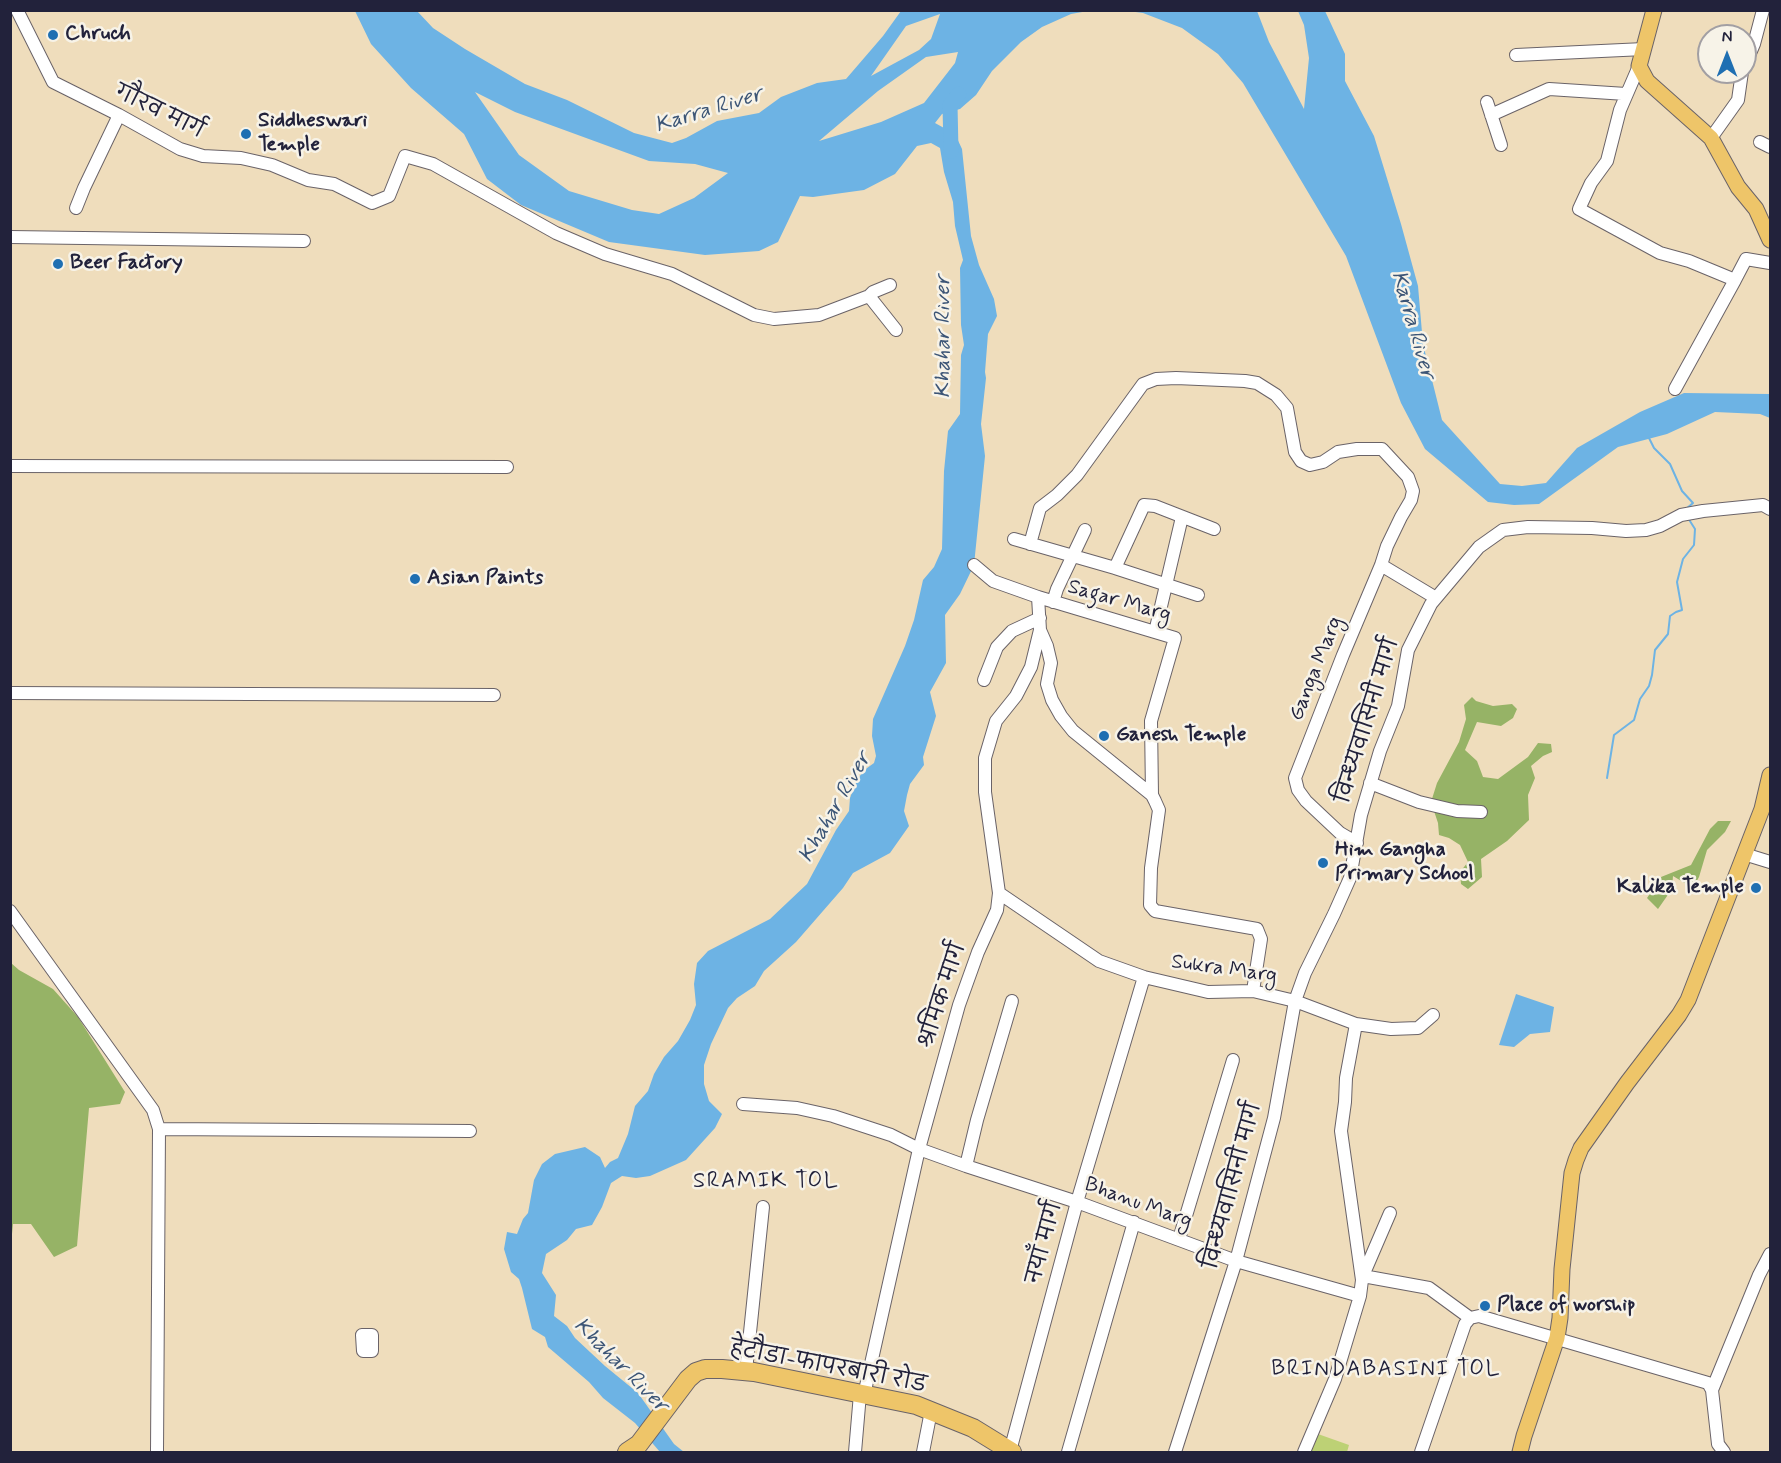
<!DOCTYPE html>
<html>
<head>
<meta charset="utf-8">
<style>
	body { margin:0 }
	#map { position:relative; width:1781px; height:1463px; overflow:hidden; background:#efddbc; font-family:Mynerve,sans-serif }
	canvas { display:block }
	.frame { position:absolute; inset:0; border:12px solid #22223b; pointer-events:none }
	.north { position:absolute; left:1697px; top:24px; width:60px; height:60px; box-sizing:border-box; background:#f7f3e8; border:2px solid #a29fa3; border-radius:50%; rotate:0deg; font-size:16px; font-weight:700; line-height:24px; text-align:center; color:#22223b }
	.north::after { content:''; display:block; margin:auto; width:21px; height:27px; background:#1f6fb2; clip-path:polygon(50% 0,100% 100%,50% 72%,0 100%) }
</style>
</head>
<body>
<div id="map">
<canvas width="1781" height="1463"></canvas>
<div class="frame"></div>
<div class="north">N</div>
</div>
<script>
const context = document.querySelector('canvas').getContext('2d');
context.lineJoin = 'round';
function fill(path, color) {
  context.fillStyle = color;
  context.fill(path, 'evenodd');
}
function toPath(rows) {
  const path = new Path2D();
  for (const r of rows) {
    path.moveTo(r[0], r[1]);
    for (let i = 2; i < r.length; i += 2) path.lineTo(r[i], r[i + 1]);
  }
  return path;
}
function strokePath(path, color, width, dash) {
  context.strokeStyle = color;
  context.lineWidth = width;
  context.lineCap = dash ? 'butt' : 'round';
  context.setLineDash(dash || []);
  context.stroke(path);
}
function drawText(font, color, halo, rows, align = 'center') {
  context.font = font + ' Mynerve,"Playpen Sans Deva",sans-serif';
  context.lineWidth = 5;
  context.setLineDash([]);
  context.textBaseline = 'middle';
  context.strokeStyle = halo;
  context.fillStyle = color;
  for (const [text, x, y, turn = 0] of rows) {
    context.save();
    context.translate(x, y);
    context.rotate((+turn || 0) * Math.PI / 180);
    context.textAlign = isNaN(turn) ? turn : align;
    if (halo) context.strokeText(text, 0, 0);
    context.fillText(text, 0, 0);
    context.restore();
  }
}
fill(toPath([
	[1318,1434,1349,1445,1347,1452,1311,1452]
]), '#bdd175');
fill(toPath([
	[1472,697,1476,701,1493,706,1512,704,1517,709,1513,718,1501,726,1477,722,1465,750,1477,761,1483,777,1498,779,1528,757,1538,743,1551,744,1552,752,1543,756,1531,766,1535,778,1528,795,1529,820,1507,841,1481,859,1482,877,1468,889,1461,884,1460,872,1468,862,1460,845,1449,838,1439,835,1438,823,1431,802,1437,783,1459,742,1466,719,1464,705],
	[1718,821,1731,821,1725,832,1707,850,1699,877,1693,888,1673,876,1672,889,1658,909,1647,898,1661,877,1691,865,1710,829],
	[11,963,19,970,53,989,78,1017,125,1092,120,1104,89,1108,77,1246,54,1257,31,1224,13,1224,11,1244]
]), '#96b366');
fill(toPath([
	[355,11,417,11,433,28,465,49,525,84,567,100,634,133,672,143,686,138,717,121,759,113,781,97,817,83,846,79,883,36,901,11,1088,11,1071,14,1042,27,1021,42,992,71,976,95,960,109,942,114,935,123,955,134,962,149,971,236,979,265,994,299,997,316,988,334,985,372,986,378,981,424,985,456,974,565,960,594,945,615,946,663,930,692,936,716,923,757,924,765,910,784,907,795,904,811,909,826,890,853,853,873,843,888,796,942,764,971,755,986,737,998,728,1008,711,1044,704,1065,704,1084,709,1101,722,1114,715,1128,686,1160,650,1176,636,1178,622,1176,611,1183,602,1207,592,1225,576,1229,567,1240,546,1254,542,1273,556,1295,554,1316,567,1326,575,1338,605,1366,638,1393,674,1444,684,1452,660,1452,635,1423,603,1398,589,1382,548,1347,545,1337,532,1329,522,1288,519,1279,511,1272,504,1249,507,1232,517,1234,523,1219,528,1213,534,1180,542,1164,555,1154,585,1147,600,1157,605,1168,610,1162,618,1158,628,1134,635,1106,648,1091,654,1074,664,1057,678,1041,690,1020,696,1005,694,984,697,963,708,951,770,919,807,884,836,830,849,811,850,798,855,784,863,771,874,763,876,756,872,736,873,719,905,646,914,620,923,580,934,567,942,549,944,471,948,431,960,414,961,355,964,345,961,325,960,268,963,260,955,226,953,202,944,172,940,148,931,143,917,146,895,174,864,190,813,197,800,196,778,242,759,251,705,255,609,242,521,205,487,179,464,134,411,88,371,44],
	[940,14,931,39,919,50,871,76,906,26],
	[958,52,955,63,924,103,881,122,819,141,878,91,926,57],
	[475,92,515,112,649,161,695,164,728,173,694,198,659,214,632,210,569,191,519,155],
	[1128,11,1257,11,1269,42,1304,109,1309,58,1304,25,1298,11,1325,11,1345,54,1345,81,1374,136,1401,224,1418,286,1423,344,1442,420,1500,484,1522,486,1546,483,1577,448,1640,412,1684,393,1770,394,1770,418,1760,414,1715,412,1667,434,1618,447,1539,504,1514,505,1488,502,1425,449,1401,403,1346,256,1243,83,1218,54,1182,28,1143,13],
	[1516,994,1554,1007,1550,1032,1530,1034,1514,1047,1499,1045]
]), '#6db3e4');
strokePath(toPath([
	[1649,438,1654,448,1670,464,1682,491,1693,503,1686,509,1686,510],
	[1607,778,1614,735,1634,720,1640,699,1649,686,1652,675,1655,650,1668,634,1670,616,1676,612,1682,610,1677,582,1683,559,1694,545,1695,529,1688,518]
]), '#6db3e4', 2);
strokePath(toPath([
	[951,151,950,105,959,94]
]), '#6db3e4', 15);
const minor = toPath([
	[17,10,53,82,119,115,180,149,203,156,241,158,272,165,308,180,334,184,372,203,389,196,405,156,433,164,556,233,605,254,672,274,754,315,774,319,819,315,869,296,873,292,890,285],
	[1516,55,1644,49],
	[1745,65,1754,44,1763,10],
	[1639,66,1620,110,1607,161,1591,183,1579,209,1660,253,1689,261,1735,280,1746,259,1770,263],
	[1487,102,1501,145],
	[1491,115,1549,89,1626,94],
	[1711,138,1738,100,1742,72],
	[1760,142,1770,147],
	[76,208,84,188,119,115],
	[10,237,304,241],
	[869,296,896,330],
	[1675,389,1735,280],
	[10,466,507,467],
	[1014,539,1115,568,1198,595],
	[1030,544,1040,508,1057,495,1077,475,1143,384,1156,379,1176,378,1245,381,1257,383,1276,395,1287,408,1295,452,1301,461,1310,465,1323,462,1338,452,1357,449,1382,449,1408,477,1413,491,1411,500,1401,517,1387,546,1381,565,1343,655,1295,778,1298,790,1306,801,1340,833,1357,843],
	[1381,565,1436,598],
	[1115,568,1144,505,1155,506,1214,529],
	[1038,597,1175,638,1151,721,1152,795],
	[1053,602,1057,589,1085,530],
	[1040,630,1047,646,1051,663,1047,684,1052,700,1061,716,1073,731,1152,795,1155,801,1159,810,1151,868,1150,905,1155,911,1257,929,1261,939,1253,991],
	[1155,632,1182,517],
	[984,680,997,647,1012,631,1040,618],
	[10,693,494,695],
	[1370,783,1419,802,1457,811,1481,812],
	[1744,854,1770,862],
	[999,893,1099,961,1144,977,1208,992,1253,991,1295,1001,1356,1024,1391,1029,1418,1028,1433,1015],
	[10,911,153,1110,159,1129,157,1452],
	[1356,1024,1346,1078,1345,1102,1341,1131,1362,1280,1360,1296],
	[743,1104,797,1108,833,1116,891,1135,919,1149,966,1166,1077,1202,1236,1261,1360,1296,1335,1379,1304,1452],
	[159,1129,470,1131],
	[966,1166,977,1120,1012,1001],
	[1179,1239,1233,1060],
	[1363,1276,1429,1288,1470,1318],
	[1362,1278,1390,1213],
	[362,1335,372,1335,372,1351,363,1351,362,1335],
	[746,1371,763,1207],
	[1712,1390,1759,1275,1770,1254],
	[864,1395,919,1149,959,1005,978,952,997,910,999,893,985,792,985,758,996,721,1016,696,1031,667,1040,630,1038,597,993,581,974,565],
	[1010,1451,1077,1202,1144,977],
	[855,1452,860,1394],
	[923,1452,931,1411],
	[1068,1452,1134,1222],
	[1175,1452,1236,1261,1274,1118,1295,1001,1305,973,1334,914,1350,878,1361,815,1380,751,1398,706,1408,650,1431,604,1479,547,1503,530,1528,527,1592,528,1626,531,1646,530,1660,526,1681,515,1703,511,1763,505,1770,509],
	[1421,1452,1465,1324,1470,1318,1479,1316,1708,1383,1712,1390,1718,1444,1724,1452]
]);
const major = toPath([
	[1654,10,1639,66,1647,81,1711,138,1738,187,1756,209,1770,240],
	[1520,1452,1524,1436,1557,1338,1560,1318,1562,1269,1572,1173,1576,1160,1581,1148,1627,1083,1679,1015,1688,1000,1762,809,1770,775]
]);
const highway = toPath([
	[627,1452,639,1444,688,1379,696,1372,705,1369,722,1369,754,1372,916,1405,973,1428,1012,1452]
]);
strokePath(minor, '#6a6368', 14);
strokePath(major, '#6a6368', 17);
strokePath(highway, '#6a6368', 20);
strokePath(minor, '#fff', 12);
strokePath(major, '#eec569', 15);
strokePath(highway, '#eec569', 18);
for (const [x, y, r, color] of [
	[53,35,6,"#1f6fb2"],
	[246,134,6,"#1f6fb2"],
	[58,264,6,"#1f6fb2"],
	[415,579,6,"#1f6fb2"],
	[1104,736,6,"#1f6fb2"],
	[1323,863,6,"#1f6fb2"],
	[1756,888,6,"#1f6fb2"],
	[1485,1306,6,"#1f6fb2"]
]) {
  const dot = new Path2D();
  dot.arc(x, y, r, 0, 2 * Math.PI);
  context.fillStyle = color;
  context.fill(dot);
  strokePath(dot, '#f7f3e8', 2);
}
drawText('bold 21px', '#22223b', '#f7f3e8', [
	["Chruch",65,35],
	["Siddheswari",258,122],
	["Temple",258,146],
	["Beer Factory",70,264],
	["Asian Paints",427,579],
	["Ganesh Temple",1116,736],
	["Him Gangha",1335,851],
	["Primary School",1335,875],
	["Kalika Temple",1744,888,"right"],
	["Place of worship",1497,1306]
], 'left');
drawText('21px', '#22223b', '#f7f3e8', [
	["गौरव मार्ग",159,113,26],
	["Sagar Marg",1119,602,16],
	["Ganga Marg",1317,669,-68],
	["विन्ध्यवासिनी मार्ग",1369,721,-73],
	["Sukra Marg",1224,970,8],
	["श्रमिक मार्ग",944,996,-72],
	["विन्ध्यवासिनी मार्ग",1234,1186,-75],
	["Bhanu Marg",1138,1204,20],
	["नयाँ मार्ग",1046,1243,-75],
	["हेटौडा-फापरबारी रोड",828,1368,11]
]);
drawText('italic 22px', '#3c5576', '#f7f3e8', [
	["Karra River",709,111,-17],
	["Karra River",1412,325,74],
	["Khahar River",944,337,-90],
	["Khahar River",836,808,-60],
	["Khahar River",620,1366,45]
]);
context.letterSpacing = '1.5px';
drawText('22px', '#22223b', '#f7f3e8', [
	["SRAMIK TOL",766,1182],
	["BRINDABASINI TOL",1386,1370]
]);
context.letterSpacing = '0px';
</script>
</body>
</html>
